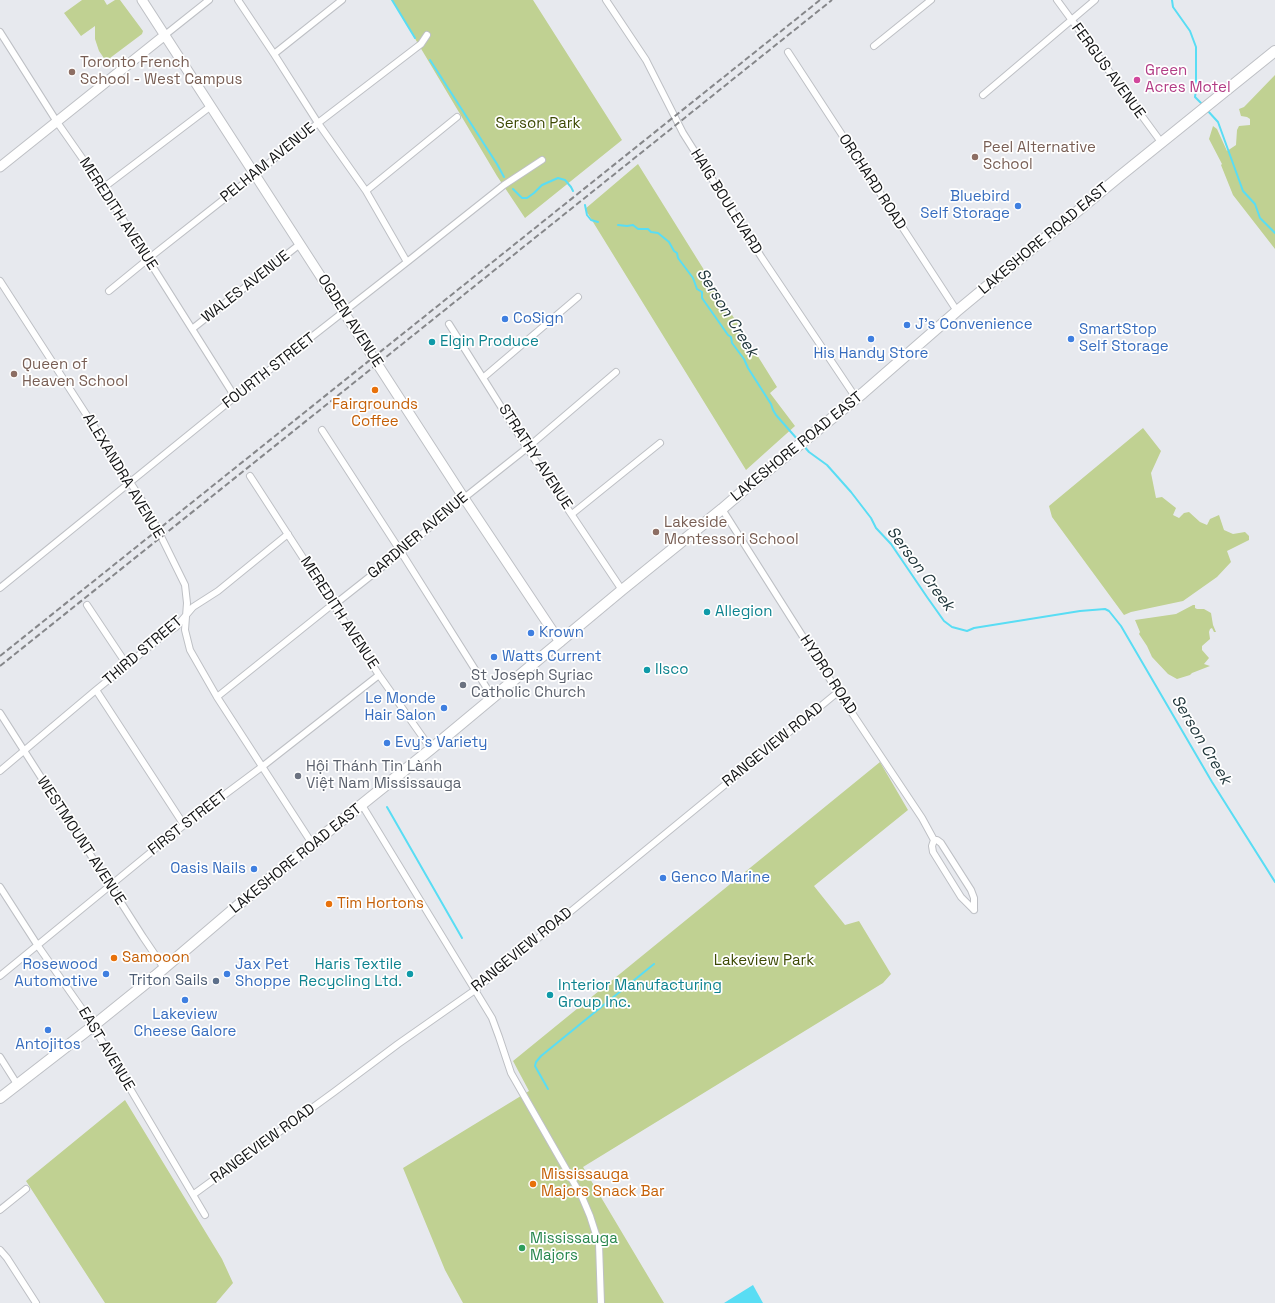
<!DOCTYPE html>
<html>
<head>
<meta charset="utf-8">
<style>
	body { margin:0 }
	canvas { display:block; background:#e7e9ee }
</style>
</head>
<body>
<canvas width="1275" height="1303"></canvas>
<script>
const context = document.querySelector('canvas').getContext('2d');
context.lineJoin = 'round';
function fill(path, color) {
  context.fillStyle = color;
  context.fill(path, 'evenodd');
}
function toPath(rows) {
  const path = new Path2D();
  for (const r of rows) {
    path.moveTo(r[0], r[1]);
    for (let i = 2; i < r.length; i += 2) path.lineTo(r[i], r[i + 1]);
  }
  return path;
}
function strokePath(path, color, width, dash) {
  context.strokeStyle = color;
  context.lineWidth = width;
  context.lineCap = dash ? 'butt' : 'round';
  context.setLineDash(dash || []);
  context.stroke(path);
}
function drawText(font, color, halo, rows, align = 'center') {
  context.font = font + ' "Space Grotesk",sans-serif';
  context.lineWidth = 3.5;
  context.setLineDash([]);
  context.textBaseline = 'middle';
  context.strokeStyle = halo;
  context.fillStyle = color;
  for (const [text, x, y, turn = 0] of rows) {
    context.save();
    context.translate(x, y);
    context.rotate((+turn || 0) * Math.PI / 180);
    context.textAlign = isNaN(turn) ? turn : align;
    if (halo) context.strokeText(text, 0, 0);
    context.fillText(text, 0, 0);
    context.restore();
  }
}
fill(toPath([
	[82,0,104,0,107,5,115,0,120,0,143,31,142,34,106,61,99,51,95,39,95,26,81,36,64,13],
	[392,0,533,0,622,140,525,218,497,176],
	[1275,75,1275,249,1233,195,1221,165,1222,164,1209,139,1213,126,1217,129,1227,151,1236,145,1237,130,1239,126,1250,125,1250,119,1247,117,1241,116,1239,109,1244,107],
	[638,164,777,387,770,393,795,426,746,470,585,209],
	[1143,428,1161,451,1151,473,1156,498,1162,497,1176,508,1173,515,1179,518,1184,513,1189,512,1200,522,1207,525,1210,519,1219,515,1224,530,1233,534,1245,532,1249,536,1249,540,1227,551,1231,562,1217,577,1183,601,1131,612,1124,615,1052,517,1049,506],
	[1193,605,1195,605,1195,608,1197,609,1204,609,1211,613,1213,625,1216,632,1214,632,1212,628,1210,629,1209,632,1210,639,1202,646,1202,650,1209,658,1204,664,1210,666,1192,673,1190,675,1177,679,1168,674,1152,657,1147,646,1139,634,1140,632,1135,620,1176,614],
	[880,762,908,810,814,886,845,925,859,921,891,974,883,983,583,1167,664,1303,463,1303,445,1270,403,1168,529,1091,513,1061],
	[125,1100,222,1259,233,1283,216,1303,105,1303,26,1181]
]), '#c0d192');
fill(toPath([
	[753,1285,763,1303,724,1303]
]), '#59ddf4');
strokePath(toPath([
	[392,0,415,38],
	[1172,0,1173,7,1190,31,1196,47,1196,90,1195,97,1203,105],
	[430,60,497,164,504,177],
	[1207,110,1218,122,1243,191,1255,204,1260,218,1275,233],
	[513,189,522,198,527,198,534,193,542,185,558,178,565,180,571,187,573,191],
	[585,205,587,215,591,220,598,222],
	[618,225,627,226,633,225,638,229,648,229,651,232,658,233,669,242,674,251,677,253,678,258,693,278,697,289,702,292,702,298,728,335,731,337,732,343,744,359,748,368,771,404,773,410,776,415,798,440],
	[803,445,809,452,827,465,851,492,871,518,876,528,891,544,927,597,944,621,952,627,967,631,974,628,1080,611,1105,609,1109,611,1121,626,1212,782,1275,882],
	[387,807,462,938],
	[548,1089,535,1066,536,1062,541,1056,654,964]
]), '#59ddf4', 2);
const street = toPath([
	[238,0,274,54,318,123,366,191,407,262],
	[606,0,646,60,683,133,762,258,856,398],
	[1057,0,1161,142],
	[0,32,57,122,103,188,235,397],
	[165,35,209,0],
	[874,46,931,0],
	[788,52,957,311],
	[274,54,342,0],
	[983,95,1095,0],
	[103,188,211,106],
	[366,191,457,117],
	[0,281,148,510,185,585,187,603,185,630,190,650,217,697,313,845],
	[109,291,153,255,247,181,318,123,421,44,427,35],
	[449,324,527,448,622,590],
	[192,329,300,244],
	[484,377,578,297],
	[322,430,401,552,493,698],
	[250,476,379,675,431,749],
	[722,509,838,692,922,818,934,840],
	[572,514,660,443],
	[0,588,235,397,407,262,504,185,542,160],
	[87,605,127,665],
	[96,690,184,825],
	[217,697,328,608,339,601,401,552,464,498,527,448,616,372],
	[0,713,143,937,164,968],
	[0,771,96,690,165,634,176,627,193,607,218,591,288,534],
	[362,805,492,1018,499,1037,511,1073,582,1197,590,1216,599,1244,601,1303],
	[934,840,937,840,941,843,971,890,974,898,974,910],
	[934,840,932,846,933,852,961,897,974,910],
	[0,887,38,946,87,1016,205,1215],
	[0,976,184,825,263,766,379,675],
	[0,1057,17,1084],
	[194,1194,334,1092,398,1044,475,990,838,692],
	[0,1210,26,1189],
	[0,1250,7,1258,36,1303]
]);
const secondary = toPath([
	[142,0,464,498,560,642],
	[0,167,165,35]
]);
const primary = toPath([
	[0,1098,93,1026,155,976,270,878,431,749,622,590,722,509,751,484,863,393,957,311,1120,176,1275,51]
]);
strokePath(street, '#bec0c5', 8);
strokePath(secondary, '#bec0c5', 11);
strokePath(primary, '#bec0c5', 12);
strokePath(street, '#fff', 6);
strokePath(secondary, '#fff', 9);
strokePath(primary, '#fff', 10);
strokePath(toPath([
	[0,656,820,0],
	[0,666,832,0]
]), '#86878a', 2, [6, 3]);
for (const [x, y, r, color] of [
	[72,72,4,"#8d6e63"],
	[1137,80,4,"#d1479c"],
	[975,157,4,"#8d6e63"],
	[1018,206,4,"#3f7fe0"],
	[505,319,4,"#3f7fe0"],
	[907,325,4,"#3f7fe0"],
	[871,339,4,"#3f7fe0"],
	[1071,339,4,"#3f7fe0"],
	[432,342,4,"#0f9aa8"],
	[14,374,4,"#8d6e63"],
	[375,390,4,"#e8710a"],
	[656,532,4,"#8d6e63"],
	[707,612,4,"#0f9aa8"],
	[531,633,4,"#3f7fe0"],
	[494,657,4,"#3f7fe0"],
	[647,670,4,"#0f9aa8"],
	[463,685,4,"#6b7280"],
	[444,708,4,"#3f7fe0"],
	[387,743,4,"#3f7fe0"],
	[298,776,4,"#6b7280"],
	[254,869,4,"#3f7fe0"],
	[663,878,4,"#3f7fe0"],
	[329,904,4,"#e8710a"],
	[114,958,4,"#e8710a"],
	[106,974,4,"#3f7fe0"],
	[227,974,4,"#3f7fe0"],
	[410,974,4,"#0f9aa8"],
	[216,981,4,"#5c6f8a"],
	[550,995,4,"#0f9aa8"],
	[185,1000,4,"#3f7fe0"],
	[48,1030,4,"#3f7fe0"],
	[533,1184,4,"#e8710a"],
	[522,1248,4,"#2e9e5b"]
]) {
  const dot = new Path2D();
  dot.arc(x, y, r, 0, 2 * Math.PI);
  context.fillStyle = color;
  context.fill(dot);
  strokePath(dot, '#fff', 1.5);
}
drawText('15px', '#785e54', '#fff', [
	["Toronto French",80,63],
	["School - West Campus",80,80],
	["Peel Alternative",983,148],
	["School",983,165],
	["Queen of",22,365],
	["Heaven School",22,382],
	["Lakeside",664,523],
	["Montessori School",664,540]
], 'left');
drawText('15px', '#131415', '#fff', [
	["FERGUS AVENUE",1108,71,54],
	["PELHAM AVENUE",268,163,-39],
	["ORCHARD ROAD",872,182,57],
	["HAIG BOULEVARD",726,202,58],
	["MEREDITH AVENUE",118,214,57],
	["LAKESHORE ROAD EAST",1044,239,-40],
	["WALES AVENUE",246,287,-38],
	["OGDEN AVENUE",350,321,57],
	["FOURTH STREET",269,371,-38],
	["LAKESHORE ROAD EAST",797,447,-39],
	["STRATHY AVENUE",535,457,57],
	["ALEXANDRA AVENUE",123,476,59],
	["GARDNER AVENUE",418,536,-40],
	["MEREDITH AVENUE",339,613,57],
	["THIRD STREET",143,651,-40],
	["HYDRO ROAD",828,675,57],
	["RANGEVIEW ROAD",773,745,-39],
	["FIRST STREET",188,823,-38],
	["WESTMOUNT AVENUE",81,841,57],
	["LAKESHORE ROAD EAST",296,859,-39],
	["RANGEVIEW ROAD",522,950,-39],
	["EAST AVENUE",106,1049,59],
	["RANGEVIEW ROAD",263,1144,-36]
]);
drawText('15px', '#b23c85', '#fff', [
	["Green",1145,71],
	["Acres Motel",1145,88]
], 'left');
drawText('15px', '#3c4903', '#fff', [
	["Serson Park",538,124],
	["Lakeview Park",764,961]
]);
drawText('15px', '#366cbe', '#fff', [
	["Bluebird",1010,197,"right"],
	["Self Storage",1010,214,"right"],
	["CoSign",513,319],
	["J's Convenience",915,325],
	["SmartStop",1079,330],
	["Self Storage",1079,347],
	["His Handy Store",871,354,"center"],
	["Krown",539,633],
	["Watts Current",502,657],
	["Le Monde",436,699,"right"],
	["Hair Salon",436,716,"right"],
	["Evy's Variety",395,743],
	["Oasis Nails",246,869,"right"],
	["Genco Marine",671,878],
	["Rosewood",98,965,"right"],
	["Automotive",98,982,"right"],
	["Jax Pet",235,965],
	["Shoppe",235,982],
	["Lakeview",185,1015,"center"],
	["Cheese Galore",185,1032,"center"],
	["Antojitos",48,1045,"center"]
], 'left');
drawText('15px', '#0d838f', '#fff', [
	["Elgin Produce",440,342],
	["Allegion",715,612],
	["Ilsco",655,670],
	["Haris Textile",402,965,"right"],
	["Recycling Ltd.",402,982,"right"],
	["Interior Manufacturing",558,986],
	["Group Inc.",558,1003]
], 'left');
drawText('15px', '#c56008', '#fff', [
	["Fairgrounds",375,405,"center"],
	["Coffee",375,422,"center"],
	["Tim Hortons",337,904],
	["Samooon",122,958],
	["Mississauga",541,1175],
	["Majors Snack Bar",541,1192]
], 'left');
drawText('15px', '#5b616d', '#fff', [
	["St Joseph Syriac",471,676],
	["Catholic Church",471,693],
	["Hội Thánh Tin Lành",306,767],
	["Việt Nam Mississauga",306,784]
], 'left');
drawText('15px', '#4e5e75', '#fff', [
	["Triton Sails",208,981]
], 'right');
drawText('15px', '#27864d', '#fff', [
	["Mississauga",530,1239],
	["Majors",530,1256]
], 'left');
drawText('italic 16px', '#20363b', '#fff', [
	["Serson Creek",727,313,58],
	["Serson Creek",920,569,53],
	["Serson Creek",1201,740,59]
]);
</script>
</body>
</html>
